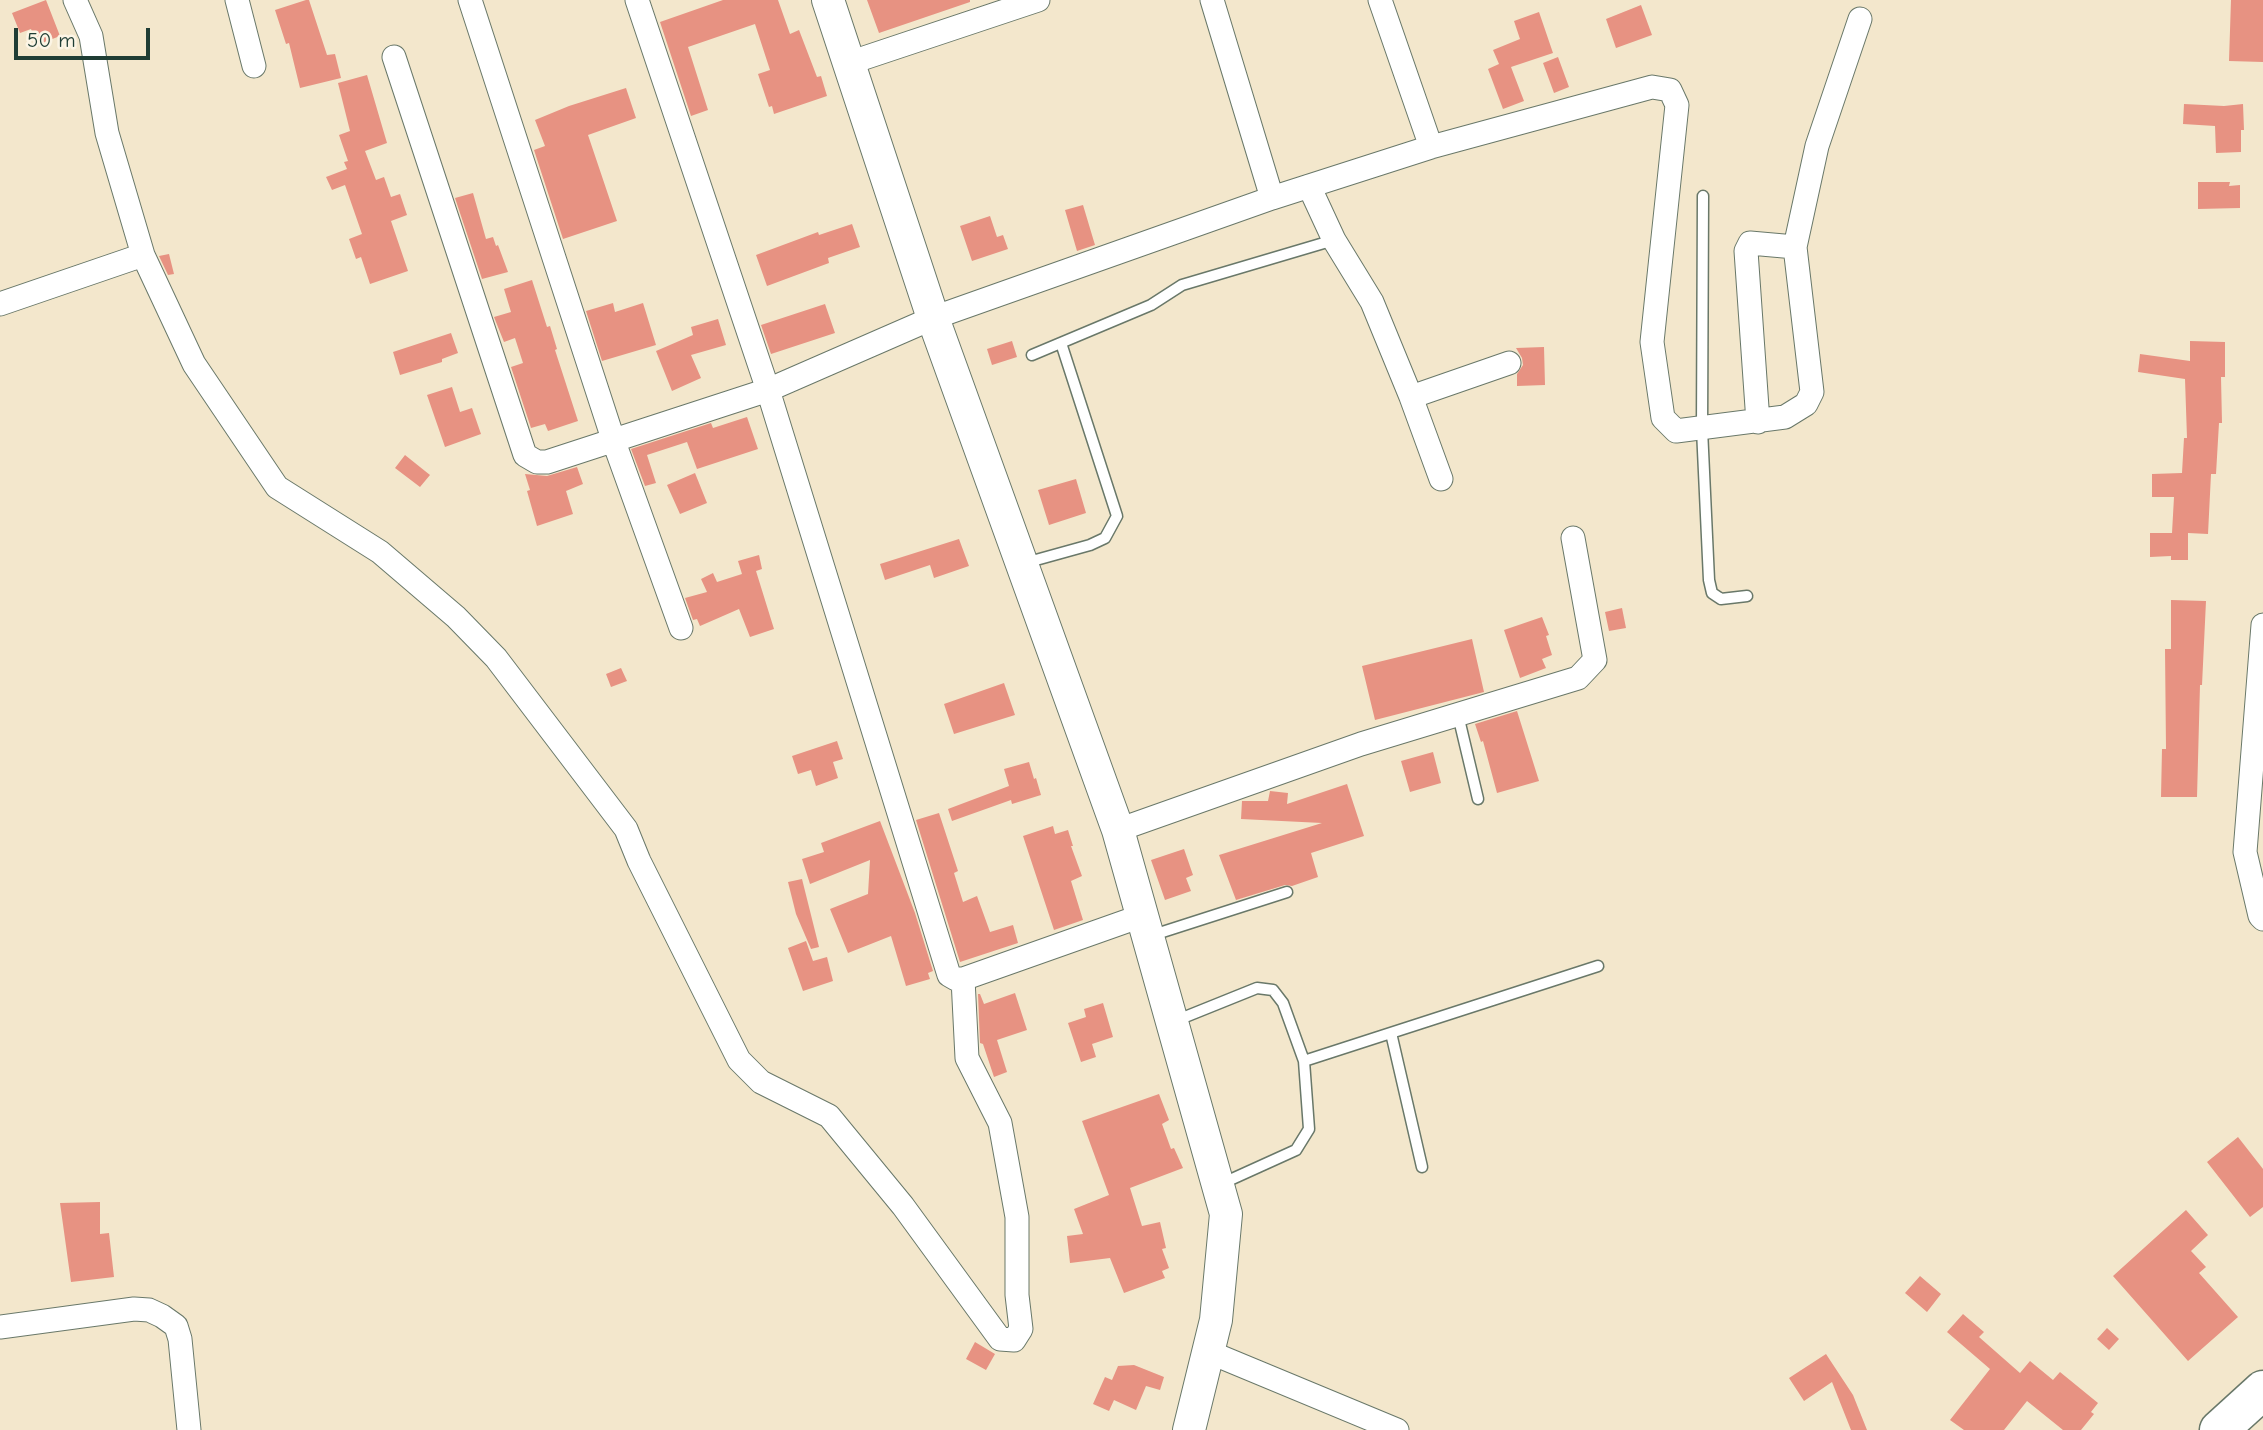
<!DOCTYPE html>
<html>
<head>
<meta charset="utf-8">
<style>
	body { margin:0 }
	#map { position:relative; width:2263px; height:1430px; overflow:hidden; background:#f3e7cc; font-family:"Comic Neue",sans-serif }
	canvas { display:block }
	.scale { position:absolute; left:14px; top:28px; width:136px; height:32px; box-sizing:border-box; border:4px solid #1f3d34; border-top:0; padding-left:9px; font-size:21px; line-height:24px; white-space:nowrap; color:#1f3d34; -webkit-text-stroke:5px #fcf5e5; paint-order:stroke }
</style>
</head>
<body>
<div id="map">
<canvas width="2263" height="1430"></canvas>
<div class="scale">50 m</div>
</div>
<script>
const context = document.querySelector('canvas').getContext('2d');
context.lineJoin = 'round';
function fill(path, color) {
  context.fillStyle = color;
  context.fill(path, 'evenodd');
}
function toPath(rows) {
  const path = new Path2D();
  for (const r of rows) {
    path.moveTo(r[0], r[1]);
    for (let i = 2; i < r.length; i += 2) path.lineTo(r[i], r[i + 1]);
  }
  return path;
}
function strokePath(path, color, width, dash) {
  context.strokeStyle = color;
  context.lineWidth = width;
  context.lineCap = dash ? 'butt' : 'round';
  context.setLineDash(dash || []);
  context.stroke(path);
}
fill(toPath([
	[46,0,60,36,37,45,31,29,20,33,12,13],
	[306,0,309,0,327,55,335,54,341,78,300,88,289,43,286,44,275,10],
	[723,0,778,0,790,34,799,30,817,77,821,76,827,96,774,114,772,106,769,107,758,74,770,70,755,24,688,47,708,110,691,116,660,22],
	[867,0,970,0,970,2,879,33],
	[2231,0,2263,0,2263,62,2229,61],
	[1641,5,1652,35,1616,48,1606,19],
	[1539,12,1553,53,1511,67,1524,101,1503,109,1488,69,1499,64,1493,50,1520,39,1514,21],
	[1558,57,1569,87,1554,93,1543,63],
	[367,75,387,143,365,151,376,180,384,177,391,197,400,194,407,215,391,221,408,271,370,284,361,257,356,259,349,239,362,234,345,185,332,190,326,177,347,169,344,162,348,161,339,135,350,131,338,83],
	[626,88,636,118,588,135,617,221,563,239,534,150,545,146,535,120,569,106],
	[2184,104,2224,106,2243,104,2244,130,2241,130,2241,152,2216,153,2215,126,2183,124],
	[2198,182,2230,182,2229,186,2240,185,2240,208,2198,209],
	[473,193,486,239,493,237,496,246,498,245,508,272,482,279,455,198],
	[1083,205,1095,245,1077,251,1065,210],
	[990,216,997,237,1003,235,1008,249,972,261,960,226],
	[852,224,860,247,828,258,829,263,767,286,756,255,818,232,819,235],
	[169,254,174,274,168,275,159,256],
	[532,280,547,327,550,326,557,349,555,350,578,421,548,431,545,424,531,428,511,367,523,363,515,338,504,342,494,317,511,312,504,289],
	[613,303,615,312,643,303,656,345,602,361,586,311],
	[825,304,835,333,771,354,761,325],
	[718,319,726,345,691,355,701,378,672,391,656,351,693,335,691,327],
	[451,333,458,353,442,359,442,362,400,375,393,352],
	[1012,341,1017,357,992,365,987,349],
	[2190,341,2225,342,2225,377,2221,377,2222,423,2219,423,2216,474,2211,474,2208,534,2188,533,2188,560,2171,560,2171,556,2150,557,2150,533,2172,533,2174,497,2152,497,2152,474,2182,473,2184,438,2187,438,2185,379,2138,372,2140,354,2190,361],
	[1544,347,1545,385,1517,386,1517,374,1523,365,1522,358,1516,348],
	[452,387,460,412,472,408,481,434,445,447,427,395],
	[747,417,758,449,697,469,687,442,647,455,656,483,645,486,631,449,711,423,713,428],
	[405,455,430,475,420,487,395,468],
	[577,467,583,484,566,491,573,514,537,526,527,491,530,490,525,474,547,476],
	[695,473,707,503,680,514,667,485],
	[1076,479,1086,513,1049,525,1038,490],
	[959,539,969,566,934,578,930,565,885,580,880,564],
	[759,555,762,569,756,571,774,629,750,637,739,609,700,626,697,619,693,620,685,598,707,592,701,579,713,573,717,582,742,574,738,561],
	[2171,600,2206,601,2202,685,2200,685,2197,797,2161,797,2162,749,2166,749,2165,649,2171,649],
	[1622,608,1626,628,1609,631,1605,612],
	[1542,617,1549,635,1546,636,1552,655,1542,659,1546,668,1520,678,1504,630],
	[1472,639,1484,692,1375,720,1362,666],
	[621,668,627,681,611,687,606,674],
	[1004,683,1015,715,954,734,944,704],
	[1517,711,1539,781,1497,793,1483,741,1481,742,1475,724],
	[837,741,843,759,833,762,838,778,816,786,811,770,798,774,792,756],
	[1433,752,1441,783,1410,792,1401,761],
	[1029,762,1034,779,1036,778,1041,795,1012,804,1011,800,952,821,948,809,1009,786,1004,769],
	[1347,784,1364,836,1311,853,1318,877,1292,886,1285,885,1236,900,1219,855,1322,823,1241,819,1242,801,1268,801,1270,791,1288,793,1287,804],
	[939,813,958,871,954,873,963,902,977,896,990,932,1013,925,1018,943,960,962,916,820],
	[880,821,915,913,933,971,928,973,930,979,906,986,891,936,848,953,830,909,868,894,870,860,810,884,802,859,824,852,821,843],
	[1053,826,1055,834,1068,830,1073,846,1071,846,1082,876,1071,881,1083,920,1054,930,1023,836],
	[1184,849,1193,875,1186,878,1191,891,1165,900,1151,860],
	[802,879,819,947,811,949,796,914,788,882],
	[806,941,813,961,827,957,833,981,803,991,788,948],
	[1015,993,1027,1030,997,1040,1007,1072,994,1077,983,1044,980,1043,978,994,980,994,984,1004],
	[1103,1003,1113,1037,1092,1044,1096,1057,1081,1062,1068,1023,1086,1017,1084,1009],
	[1159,1094,1169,1120,1162,1124,1171,1149,1174,1148,1183,1168,1130,1188,1142,1226,1160,1222,1166,1248,1162,1249,1169,1268,1162,1271,1165,1278,1124,1293,1110,1258,1070,1263,1067,1236,1083,1234,1074,1209,1109,1195,1082,1121],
	[2238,1137,2263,1169,2263,1207,2250,1217,2207,1162],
	[100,1202,100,1234,109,1233,114,1277,71,1282,60,1203],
	[2186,1210,2208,1235,2191,1251,2206,1267,2199,1273,2238,1317,2188,1361,2113,1276],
	[1920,1276,1941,1294,1927,1312,1905,1293],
	[1963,1314,1984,1332,1979,1337,2020,1373,2030,1361,2053,1380,2060,1372,2098,1403,2091,1412,2094,1414,2081,1430,2063,1430,2027,1401,2004,1430,1964,1430,1950,1420,1990,1369,1947,1332],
	[2107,1328,2119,1339,2109,1350,2097,1339],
	[975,1342,995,1354,986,1370,966,1359],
	[1826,1354,1853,1395,1867,1430,1851,1430,1832,1382,1804,1401,1789,1378],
	[1134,1365,1164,1377,1160,1390,1146,1386,1136,1410,1114,1400,1109,1411,1093,1404,1105,1377,1112,1380,1118,1366]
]), '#e79282');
const lane = toPath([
	[1703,196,1702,429,1709,580,1712,593,1721,599,1747,596],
	[1032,355,1151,305,1182,285,1334,240],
	[1025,563,1090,545,1105,538,1117,516,1061,343],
	[1458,715,1478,799],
	[1150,936,1287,892],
	[1175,1021,1257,988,1273,990,1283,1003,1304,1061,1309,1129,1296,1150,1221,1184],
	[1391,1033,1422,1167],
	[1304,1061,1598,966]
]);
const street = toPath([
	[75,0,91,36,107,133,143,255,194,364,277,487,380,552,456,617,496,658,626,829,639,861,739,1060,761,1082,829,1116,903,1206,1000,1339,1014,1340,1021,1329,1017,1295,1017,1217,1000,1123,967,1058,963,979],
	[237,0,254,66],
	[470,0,614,442,681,628],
	[637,0,768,390,949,975,956,979,963,979,1144,915],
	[1212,0,1272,198],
	[1380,0,1431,147],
	[394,57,525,455,537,462,547,462,768,390,933,318,1272,198,1431,147,1652,87,1670,90,1677,105,1652,342,1663,418,1676,431,1785,417,1806,404,1812,392,1795,247,1817,146,1860,19],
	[849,63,1038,0],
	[1309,186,1334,240,1372,302,1411,397,1441,479],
	[0,304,143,255],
	[1411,397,1509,363],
	[1758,422,1746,251,1750,243,1795,247],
	[2263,625,2245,852,2260,916,2263,919],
	[1118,830,1361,744,1578,678,1595,660,1573,538],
	[0,1327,134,1309,149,1310,162,1316,176,1326,180,1339,189,1430],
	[1209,1352,1397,1430]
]);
const secondary = toPath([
	[828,0,933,318,1118,830,1226,1214,1216,1320,1189,1430]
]);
const highway = toPath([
	[2219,1430,2263,1390]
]);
strokePath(lane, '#697869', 13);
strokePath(street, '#697869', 25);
strokePath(secondary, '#697869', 34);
strokePath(highway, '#697869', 41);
strokePath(lane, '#fff', 10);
strokePath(street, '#fff', 23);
strokePath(secondary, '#fff', 32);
strokePath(highway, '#fff', 38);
</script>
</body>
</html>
